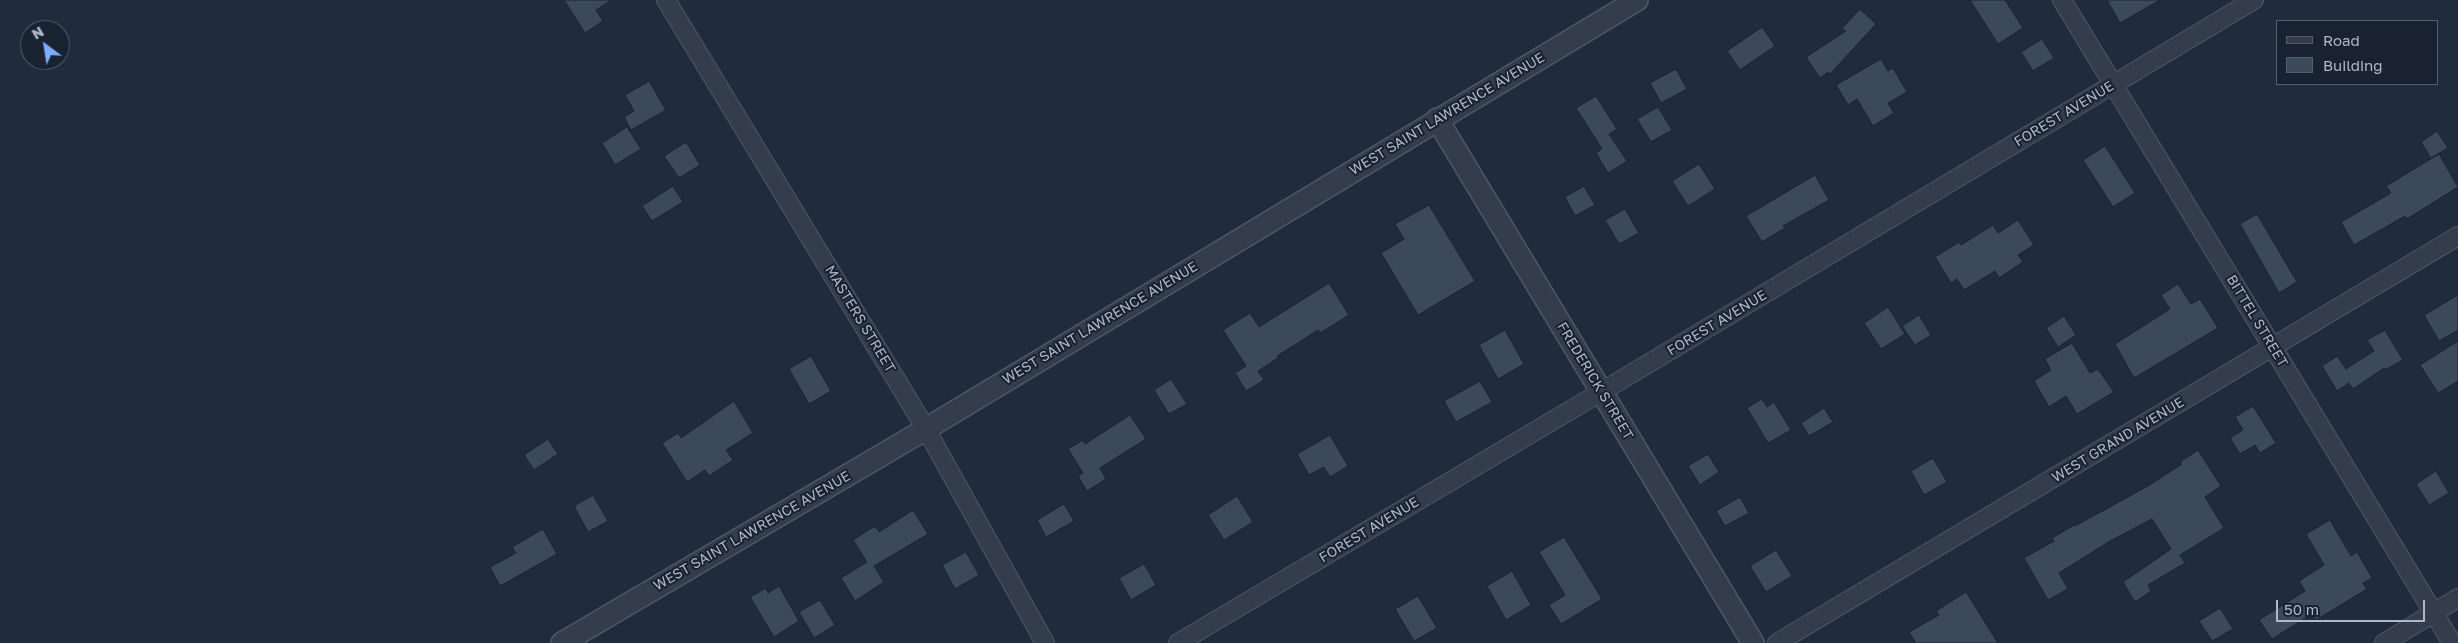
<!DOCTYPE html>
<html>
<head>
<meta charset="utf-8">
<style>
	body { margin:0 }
	#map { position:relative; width:2458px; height:643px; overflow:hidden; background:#202b3b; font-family:"Golos Text",sans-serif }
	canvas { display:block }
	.legend { position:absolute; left:2276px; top:20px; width:162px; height:65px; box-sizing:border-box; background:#192230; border:1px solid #555e6d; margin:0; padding:6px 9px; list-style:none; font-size:15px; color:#afb8c8 }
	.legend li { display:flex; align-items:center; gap:10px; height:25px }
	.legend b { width:25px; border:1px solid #555e6d }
	.north { position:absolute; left:20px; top:20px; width:50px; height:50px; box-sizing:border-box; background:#192230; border:1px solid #555e6d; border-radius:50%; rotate:329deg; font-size:14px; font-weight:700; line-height:20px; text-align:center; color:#afb8c8 }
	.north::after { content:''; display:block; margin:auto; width:18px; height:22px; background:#7cabff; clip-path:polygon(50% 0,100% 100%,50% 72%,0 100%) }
	.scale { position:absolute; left:2276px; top:600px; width:149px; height:22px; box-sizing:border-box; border:2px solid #afb8c8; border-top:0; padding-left:6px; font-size:15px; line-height:18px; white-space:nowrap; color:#afb8c8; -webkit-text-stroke:4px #192230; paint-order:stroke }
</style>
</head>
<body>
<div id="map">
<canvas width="2458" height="643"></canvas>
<ul class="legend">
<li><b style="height:6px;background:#343d4b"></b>Road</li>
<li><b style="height:14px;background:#3c495b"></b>Building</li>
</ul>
<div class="north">N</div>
<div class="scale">50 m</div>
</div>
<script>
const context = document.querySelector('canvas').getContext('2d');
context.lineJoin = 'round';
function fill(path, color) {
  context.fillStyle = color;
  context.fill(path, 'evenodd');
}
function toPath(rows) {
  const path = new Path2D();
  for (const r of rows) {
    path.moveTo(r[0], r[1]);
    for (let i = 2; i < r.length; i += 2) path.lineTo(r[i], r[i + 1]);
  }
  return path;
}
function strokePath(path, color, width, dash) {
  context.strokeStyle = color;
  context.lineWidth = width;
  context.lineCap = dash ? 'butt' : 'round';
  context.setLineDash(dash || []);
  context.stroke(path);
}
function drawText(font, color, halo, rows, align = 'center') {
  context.font = font + ' "Golos Text",sans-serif';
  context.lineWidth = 4;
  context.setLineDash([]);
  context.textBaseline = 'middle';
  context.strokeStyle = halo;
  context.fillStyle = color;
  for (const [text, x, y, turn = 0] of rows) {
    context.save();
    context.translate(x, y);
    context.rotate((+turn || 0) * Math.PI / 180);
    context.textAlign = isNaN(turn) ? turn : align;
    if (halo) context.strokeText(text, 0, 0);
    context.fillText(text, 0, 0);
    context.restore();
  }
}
const building = toPath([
	[564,0,612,0,596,10,603,21,585,33,564,0],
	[1970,0,2005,0,2023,28,1998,44,1970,0],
	[2107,0,2160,0,2120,23,2107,0],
	[1860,9,1876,24,1830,74,1828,72,1820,78,1806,57,1846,31,1842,28,1860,9],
	[1762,27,1775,46,1740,70,1727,51,1762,27],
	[2042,39,2054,58,2033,71,2021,52,2042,39],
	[1881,59,1888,71,1893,68,1907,92,1888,103,1894,113,1873,126,1857,99,1848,105,1836,85,1881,59],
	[1676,69,1687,89,1661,103,1650,83,1676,69],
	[649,81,666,110,631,130,624,117,634,111,625,95,649,81],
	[1596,96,1617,129,1609,134,1627,161,1608,173,1596,153,1602,149,1576,108,1596,96],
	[1658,107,1672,130,1651,142,1637,119,1658,107],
	[627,127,641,149,615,165,602,143,627,127],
	[2437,131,2448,148,2431,158,2421,142,2437,131],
	[686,142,700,165,679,178,664,156,686,142],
	[2105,146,2135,193,2113,207,2083,160,2105,146],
	[2439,154,2458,187,2407,219,2405,216,2354,245,2341,222,2391,193,2386,186,2439,154],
	[1699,164,1715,189,1688,206,1672,181,1699,164],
	[1815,175,1829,200,1783,226,1785,228,1762,242,1746,216,1815,175],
	[673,186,683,202,652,221,642,206,673,186],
	[1584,186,1595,205,1575,216,1565,197,1584,186],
	[1429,205,1475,281,1418,315,1381,253,1404,239,1395,224,1429,205],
	[1625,209,1639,233,1619,244,1605,220,1625,209],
	[2257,214,2297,282,2279,293,2240,224,2257,214],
	[2018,220,2034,245,2018,255,2023,262,1999,278,1995,271,1964,290,1957,279,1951,283,1935,257,1959,242,1961,245,1993,225,1998,233,2018,220],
	[1329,283,1349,315,1320,333,1318,330,1277,356,1278,358,1258,371,1264,380,1246,391,1235,373,1246,366,1223,330,1250,313,1259,327,1329,283],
	[2178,284,2191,304,2200,299,2218,328,2134,378,2115,344,2170,309,2161,295,2178,284],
	[2458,295,2458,330,2439,341,2424,315,2458,295],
	[1888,307,1905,334,1881,349,1864,323,1888,307],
	[1919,315,1931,335,1915,345,1902,326,1919,315],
	[2064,316,2076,335,2058,347,2046,328,2064,316],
	[1505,330,1524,364,1498,379,1479,345,1505,330],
	[2385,330,2403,360,2385,370,2384,368,2353,389,2349,383,2337,391,2322,366,2337,356,2346,369,2374,351,2367,340,2385,330],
	[2458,341,2458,381,2438,393,2420,365,2458,341],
	[2072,343,2090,373,2098,369,2114,392,2077,414,2066,396,2049,407,2034,381,2051,370,2045,359,2072,343],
	[811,356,831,391,809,404,789,369,811,356],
	[1171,379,1187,404,1169,414,1154,390,1171,379],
	[1480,381,1492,402,1456,422,1444,401,1480,381],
	[1762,399,1767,407,1774,402,1791,430,1768,443,1747,408,1762,399],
	[734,401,753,433,726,450,733,460,709,476,705,470,687,482,662,443,678,433,681,438,734,401],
	[2253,406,2276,443,2260,453,2255,445,2240,454,2230,438,2243,430,2235,417,2253,406],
	[1824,408,1833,422,1809,436,1801,423,1824,408],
	[1130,415,1146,439,1100,468,1106,479,1087,491,1078,476,1083,473,1068,449,1083,440,1085,444,1130,415],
	[1330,435,1348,466,1330,477,1324,467,1309,475,1297,454,1330,435],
	[548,439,558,454,534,470,524,455,548,439],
	[2198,450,2221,486,2205,497,2224,528,2180,555,2185,563,2148,585,2151,591,2135,602,2123,582,2171,549,2152,519,2110,541,2059,573,2068,589,2048,600,2024,558,2054,541,2052,538,2074,525,2075,526,2148,486,2182,464,2180,462,2198,450],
	[1708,454,1719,472,1700,485,1688,466,1708,454],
	[1933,458,1947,482,1924,495,1911,471,1933,458],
	[2436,471,2449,493,2429,505,2416,484,2436,471],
	[593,495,608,521,588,532,574,506,593,495],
	[1237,496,1253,522,1224,540,1208,515,1237,496],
	[1740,497,1749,513,1725,526,1716,511,1740,497],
	[1064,504,1074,521,1046,537,1037,520,1064,504],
	[913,510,928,534,874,566,884,582,855,601,841,578,867,562,853,540,875,526,879,532,913,510],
	[2330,520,2351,556,2357,552,2372,578,2363,583,2367,589,2316,620,2312,614,2272,639,2259,620,2305,591,2299,581,2324,565,2306,534,2330,520],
	[543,529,557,554,500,586,490,567,516,553,512,547,543,529],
	[1564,537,1602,599,1561,624,1549,605,1565,595,1539,552,1564,537],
	[1776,550,1792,576,1766,592,1750,566,1776,550],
	[966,552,979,575,955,589,942,565,966,552],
	[1144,564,1156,585,1131,600,1119,578,1144,564],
	[1512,571,1531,605,1506,620,1487,586,1512,571],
	[779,586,799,621,774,637,750,597,766,588,768,593,779,586],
	[1966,592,1998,643,1916,643,1909,632,1939,615,1936,611,1966,592],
	[1418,596,1437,628,1414,641,1395,609,1418,596],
	[820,600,835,625,814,638,799,612,820,600],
	[2220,608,2233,629,2212,641,2199,621,2220,608]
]);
fill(building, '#3c495b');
strokePath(building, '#1b2432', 1);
const minor = toPath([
	[666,0,926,429,1045,643],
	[2062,0,2452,643],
	[1178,643,1601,392,2254,0],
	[1777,643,2458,236],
	[2384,643,2458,598]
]);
const tertiary = toPath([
	[1437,119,1753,643],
	[562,643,926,429,1637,0]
]);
strokePath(minor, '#4f5866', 20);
strokePath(tertiary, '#4f5866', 24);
strokePath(minor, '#343d4b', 18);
strokePath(tertiary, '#343d4b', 21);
drawText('14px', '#afb8c8', '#192230', [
	["WEST SAINT LAWRENCE AVENUE",1447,114,-31],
	["FOREST AVENUE",2064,114,-31],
	["MASTERS STREET",860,319,59],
	["BITTEL STREET",2257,321,59],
	["WEST SAINT LAWRENCE AVENUE",1100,323,-31],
	["FOREST AVENUE",1717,323,-31],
	["FREDERICK STREET",1595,381,59],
	["WEST GRAND AVENUE",2118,440,-31],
	["FOREST AVENUE",1369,530,-31],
	["WEST SAINT LAWRENCE AVENUE",752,531,-30]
]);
</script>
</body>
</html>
